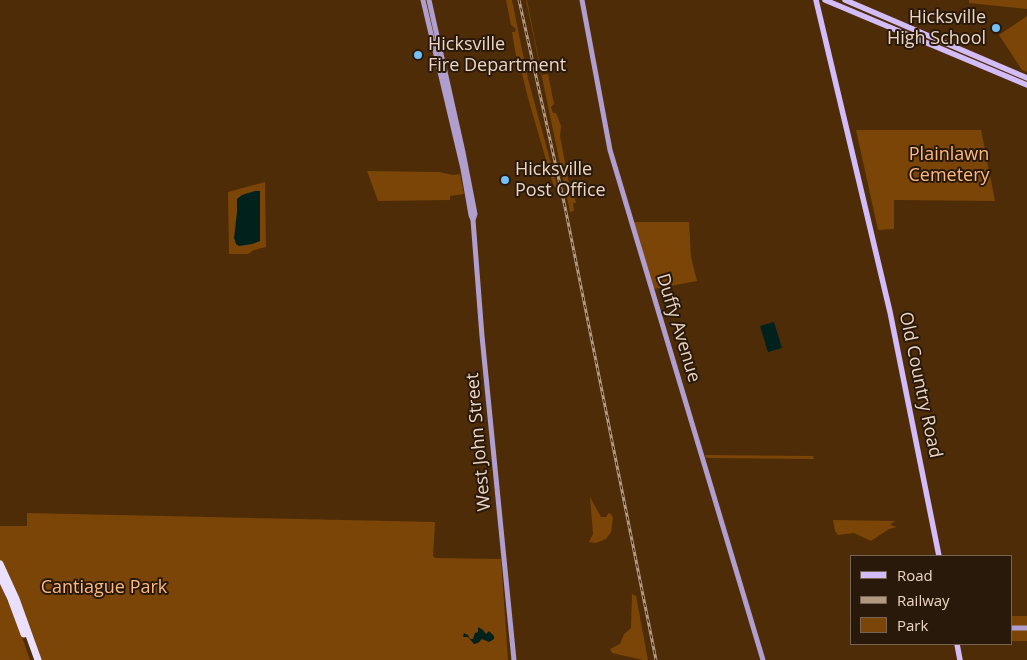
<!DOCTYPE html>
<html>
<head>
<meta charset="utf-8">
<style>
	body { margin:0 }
	#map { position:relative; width:1027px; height:660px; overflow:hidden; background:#4e2c08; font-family:"Open Sans",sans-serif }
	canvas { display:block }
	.legend { position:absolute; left:850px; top:555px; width:162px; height:90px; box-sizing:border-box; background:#29190b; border:1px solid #776455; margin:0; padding:6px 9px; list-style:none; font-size:15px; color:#ecd5c4 }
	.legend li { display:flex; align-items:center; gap:10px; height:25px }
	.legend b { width:25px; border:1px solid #776455 }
</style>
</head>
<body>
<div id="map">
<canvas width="1027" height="660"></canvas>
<ul class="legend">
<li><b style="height:6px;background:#d2bcf9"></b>Road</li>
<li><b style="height:6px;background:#b39880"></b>Railway</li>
<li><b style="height:14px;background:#7b4507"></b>Park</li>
</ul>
</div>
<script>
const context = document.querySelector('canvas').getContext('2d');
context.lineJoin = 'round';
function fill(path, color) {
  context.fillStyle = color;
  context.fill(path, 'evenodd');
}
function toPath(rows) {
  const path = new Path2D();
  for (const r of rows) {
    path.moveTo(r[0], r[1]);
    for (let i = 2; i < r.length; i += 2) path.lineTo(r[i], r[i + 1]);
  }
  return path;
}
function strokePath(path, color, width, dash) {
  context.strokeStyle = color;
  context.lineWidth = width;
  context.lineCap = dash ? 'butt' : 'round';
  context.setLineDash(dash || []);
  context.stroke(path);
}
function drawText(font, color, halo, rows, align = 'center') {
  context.font = font + ' "Open Sans",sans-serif';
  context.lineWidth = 4;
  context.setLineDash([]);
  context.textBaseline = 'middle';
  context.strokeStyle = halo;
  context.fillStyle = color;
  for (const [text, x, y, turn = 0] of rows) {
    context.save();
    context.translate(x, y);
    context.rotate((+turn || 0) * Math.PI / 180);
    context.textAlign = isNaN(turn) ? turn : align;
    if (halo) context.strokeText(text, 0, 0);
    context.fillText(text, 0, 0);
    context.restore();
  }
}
fill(toPath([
	[506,0,512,0,528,79,559,193,553,184,528,98,518,57,516,56,512,32,515,32,516,29,511,25],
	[526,0,527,0,542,75,548,74,554,104,551,107,553,113,556,113,561,126,560,136,569,184,572,187,576,203,573,203,574,211,570,212],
	[969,0,1027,0,1027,9,969,3],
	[1027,16,1027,72,1022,70,999,35],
	[856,130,981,130,995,201,894,200,894,229,878,230],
	[367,171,439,172,453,175,460,174,464,194,450,196,450,200,378,201],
	[265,182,266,247,254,250,248,254,229,254,228,192],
	[634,222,689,222,691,257,697,281,654,289],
	[705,455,813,456,814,459,706,458],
	[590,497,601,517,606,517,609,513,611,514,613,518,611,532,606,539,596,543,589,542,593,534],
	[27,513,435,522,433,556,435,558,501,559,508,660,39,660,15,617,30,660,0,660,0,584,8,602,19,602,0,560,0,526,27,526],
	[833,520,895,521,890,525,897,527,889,529,871,541,854,533,838,535,835,531],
	[632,594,636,596,648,660,643,660,612,653,610,649,620,644,624,634,631,628],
	[1011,616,1027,616,1027,641,1011,641]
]), '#7b4507');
fill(toPath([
	[255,191,260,191,260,241,252,244,239,246,236,244,234,238,237,212,237,199,242,195],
	[774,322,782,348,768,352,760,326],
	[478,627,483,630,486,634,489,631,494,636,494,639,489,642,482,639,478,643,474,644,468,637,463,637,464,633,468,635,470,639,473,639,475,633,478,632]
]), '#00211c');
strokePath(toPath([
	[423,0,463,169,471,215,473,220,482,336,514,660],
	[429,0,463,152,475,214,473,220],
	[582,0,610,150,763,660],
	[1011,628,1027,628]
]), '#b09fce', 5);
strokePath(toPath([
	[816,0,890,312,939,556],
	[825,0,1027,85],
	[845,0,1027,78],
	[957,644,960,660]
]), '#d2bcf9', 5.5);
strokePath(toPath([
	[0,564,16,599,38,660],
	[0,576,11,599,24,634]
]), '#eae0fe', 7);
const rail = toPath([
	[519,0,565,207,656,660]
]);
strokePath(rail, '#b39880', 3);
strokePath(rail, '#29190b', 1, [4]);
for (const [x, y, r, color] of [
	[996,28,5,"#74c0f6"],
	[418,55,5,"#74c0f6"],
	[505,180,5,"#74c0f6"]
]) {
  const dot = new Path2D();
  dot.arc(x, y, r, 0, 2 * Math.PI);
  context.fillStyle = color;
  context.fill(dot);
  strokePath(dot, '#29190b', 2);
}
drawText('18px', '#ecd5c4', '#29190b', [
	["Hicksville",986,18,"right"],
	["High School",986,39,"right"],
	["Hicksville",428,45],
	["Fire Department",428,66],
	["Hicksville",515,170],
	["Post Office",515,191]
], 'left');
drawText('18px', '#fcb981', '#29190b', [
	["Plainlawn",949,155],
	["Cemetery",949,176],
	["Cantiague Park",104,588]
]);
drawText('18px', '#ecd5c4', '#29190b', [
	["Duffy Avenue",678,328,73],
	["Old Country Road",920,385,78],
	["West John Street",479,442,-95]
]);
</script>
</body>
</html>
